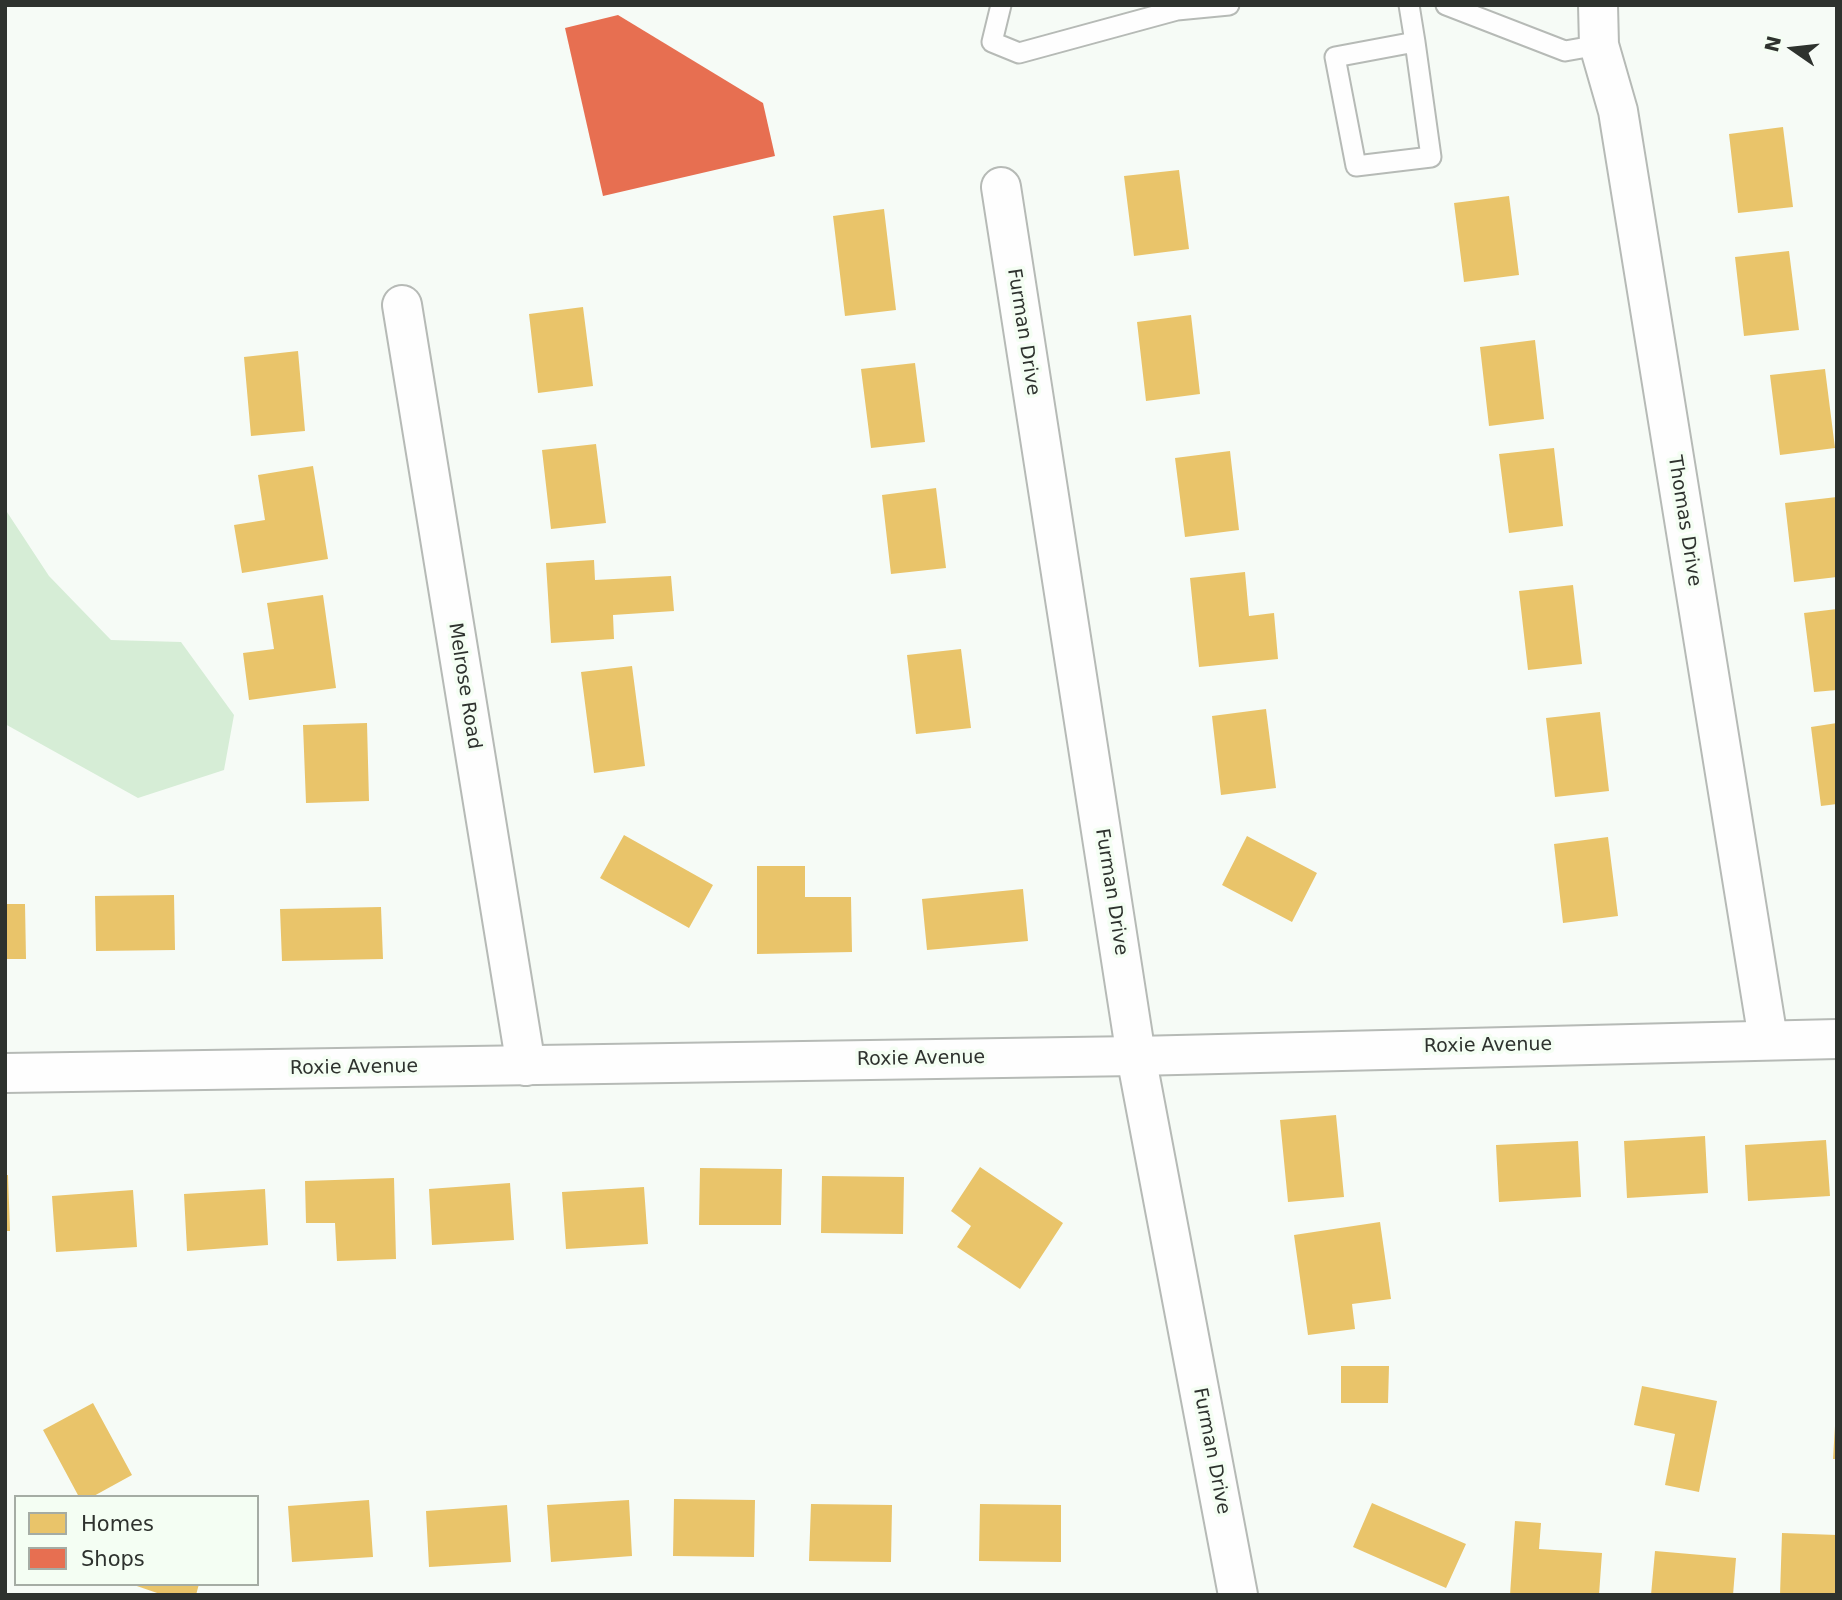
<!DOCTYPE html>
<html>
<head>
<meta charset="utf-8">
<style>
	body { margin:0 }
	#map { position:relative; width:1842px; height:1600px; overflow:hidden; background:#f6fbf6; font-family:"DejaVu Sans",sans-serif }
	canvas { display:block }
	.frame { position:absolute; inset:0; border:7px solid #2e322e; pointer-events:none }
	.legend { position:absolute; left:14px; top:1495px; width:245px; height:91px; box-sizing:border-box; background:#f4fef3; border:2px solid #a5aca4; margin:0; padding:9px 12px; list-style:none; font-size:21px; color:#2e322e }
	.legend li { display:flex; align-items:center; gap:14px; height:35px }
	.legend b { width:35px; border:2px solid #a5aca4 }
	.north { position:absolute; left:1758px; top:14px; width:70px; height:70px; -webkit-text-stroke:5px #f4fef3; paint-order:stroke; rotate:284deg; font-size:19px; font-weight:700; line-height:28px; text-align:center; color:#2e322e }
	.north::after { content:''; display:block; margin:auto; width:24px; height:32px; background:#2e322e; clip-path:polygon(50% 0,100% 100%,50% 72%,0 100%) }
</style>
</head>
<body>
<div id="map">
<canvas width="1842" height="1600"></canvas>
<div class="frame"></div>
<ul class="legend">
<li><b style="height:19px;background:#e9c46a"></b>Homes</li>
<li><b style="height:19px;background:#e76f51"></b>Shops</li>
</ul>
<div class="north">N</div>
</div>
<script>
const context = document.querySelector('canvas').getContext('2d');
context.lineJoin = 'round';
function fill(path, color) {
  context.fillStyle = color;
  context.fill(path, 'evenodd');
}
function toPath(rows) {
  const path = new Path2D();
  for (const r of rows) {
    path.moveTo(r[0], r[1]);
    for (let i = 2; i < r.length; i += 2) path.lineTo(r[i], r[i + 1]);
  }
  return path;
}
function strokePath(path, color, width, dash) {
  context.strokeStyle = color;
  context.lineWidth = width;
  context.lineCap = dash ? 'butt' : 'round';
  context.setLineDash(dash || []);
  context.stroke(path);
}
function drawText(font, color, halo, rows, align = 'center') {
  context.font = font + ' "DejaVu Sans",sans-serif';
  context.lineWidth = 7;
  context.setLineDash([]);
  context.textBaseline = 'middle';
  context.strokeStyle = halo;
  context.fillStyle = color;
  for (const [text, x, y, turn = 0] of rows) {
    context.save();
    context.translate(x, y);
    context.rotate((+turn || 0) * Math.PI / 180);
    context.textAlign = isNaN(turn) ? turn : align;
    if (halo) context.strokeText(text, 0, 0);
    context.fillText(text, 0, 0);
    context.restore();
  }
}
fill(toPath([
	[5,509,49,576,111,640,181,642,234,715,224,770,138,798,5,724]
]), '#d6edd6');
fill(toPath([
	[1783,127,1793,207,1738,213,1729,134],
	[1179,170,1189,249,1134,256,1124,176],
	[1509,196,1519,275,1464,282,1454,203],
	[884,209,896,310,845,316,833,216],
	[1789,251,1799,330,1744,336,1735,257],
	[583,307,593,386,538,393,529,314],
	[1191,315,1200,394,1146,401,1137,322],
	[1535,340,1544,419,1489,426,1480,347],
	[298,351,305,431,251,436,244,357],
	[915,363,925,442,871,448,861,369],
	[1825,369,1835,448,1780,455,1770,375],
	[596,444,606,523,551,529,542,450],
	[1554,448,1563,526,1509,533,1499,454],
	[1230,451,1239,530,1185,537,1175,458],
	[313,466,328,559,242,573,234,525,265,520,258,475],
	[936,488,946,568,891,574,882,495],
	[1837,497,1837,577,1794,582,1785,503],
	[594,560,595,580,671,576,674,611,613,615,614,639,551,643,546,563],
	[1245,572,1249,616,1274,613,1278,659,1199,667,1190,578],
	[1573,585,1582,664,1528,670,1519,591],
	[323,595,336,688,249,700,243,653,274,649,267,603],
	[1837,609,1837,690,1814,692,1804,613],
	[961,649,971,728,916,734,907,655],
	[632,666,645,766,594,773,581,672],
	[1266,709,1276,788,1221,795,1212,716],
	[1600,712,1609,791,1555,797,1546,718],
	[367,723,369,801,306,803,303,725],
	[1837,723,1837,804,1821,806,1811,727],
	[624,835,713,885,689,928,600,878],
	[1247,836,1317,873,1292,922,1222,885],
	[1608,837,1618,916,1563,923,1554,844],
	[757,866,805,866,805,897,851,897,852,952,757,954],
	[1023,889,1028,941,927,950,922,899],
	[174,895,175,950,96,951,95,896],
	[5,904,25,904,26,959,5,959],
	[381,907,383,959,282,961,280,909],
	[1336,1115,1344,1197,1288,1202,1280,1120],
	[1705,1136,1708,1193,1627,1198,1624,1141],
	[1826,1140,1830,1196,1748,1201,1745,1145],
	[1578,1141,1581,1197,1499,1202,1496,1145],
	[980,1167,1063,1223,1020,1289,957,1247,971,1226,951,1211],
	[700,1168,782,1169,781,1225,699,1225],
	[5,1175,8,1175,10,1231,5,1231],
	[822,1176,904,1177,903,1234,821,1233],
	[394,1178,396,1259,337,1261,335,1223,306,1223,305,1181],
	[510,1183,514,1240,432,1245,429,1189],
	[644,1187,648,1244,566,1249,562,1192],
	[265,1189,268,1245,187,1251,184,1194],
	[133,1190,137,1247,56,1252,52,1196],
	[1380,1222,1391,1299,1352,1304,1355,1329,1308,1335,1294,1235],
	[1341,1366,1389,1366,1388,1403,1341,1403],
	[1642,1386,1717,1401,1699,1492,1665,1485,1675,1434,1634,1425],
	[93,1403,132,1475,92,1497,79,1497,43,1430],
	[1835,1426,1837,1426,1837,1459,1833,1459],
	[674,1499,755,1500,754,1557,673,1556],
	[369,1500,373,1557,292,1562,288,1506],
	[629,1500,632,1556,551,1562,547,1505],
	[1372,1503,1466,1544,1446,1588,1353,1547],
	[811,1504,892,1505,891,1562,809,1561],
	[980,1504,1061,1505,1061,1562,979,1561],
	[507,1505,511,1562,429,1567,426,1511],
	[1515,1521,1541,1523,1539,1549,1602,1553,1599,1595,1510,1595],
	[1782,1533,1837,1535,1837,1595,1780,1595],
	[1655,1551,1736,1558,1733,1595,1651,1595],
	[131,1584,199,1584,196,1595,163,1595]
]), '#e9c46a');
fill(toPath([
	[618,15,763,103,775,156,603,196,565,28]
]), '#e76f51');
const lane = toPath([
	[1001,5,992,42,1019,53,1177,10,1229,5],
	[1409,5,1415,42,1431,157,1356,166,1335,57,1415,42],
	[1446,5,1565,51,1599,45]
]);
const street = toPath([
	[1598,5,1599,45,1618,111,1768,1039],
	[1001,187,1136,1056,1238,1595],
	[402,305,526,1066]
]);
const secondary = toPath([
	[5,1073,1136,1056,1837,1039]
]);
strokePath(lane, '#b6bab6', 23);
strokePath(street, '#b6bab6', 42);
strokePath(secondary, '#b6bab6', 42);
strokePath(lane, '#fefefe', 19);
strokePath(street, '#fefefe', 38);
strokePath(secondary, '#fefefe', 38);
drawText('19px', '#2e322e', '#f4fef3', [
	["Furman Drive",1023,332,81],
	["Thomas Drive",1684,521,81],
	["Melrose Road",464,686,81],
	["Furman Drive",1111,892,81],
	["Roxie Avenue",1488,1046,-1],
	["Roxie Avenue",921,1059,-1],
	["Roxie Avenue",354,1068,-1],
	["Furman Drive",1211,1451,79]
]);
</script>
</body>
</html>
